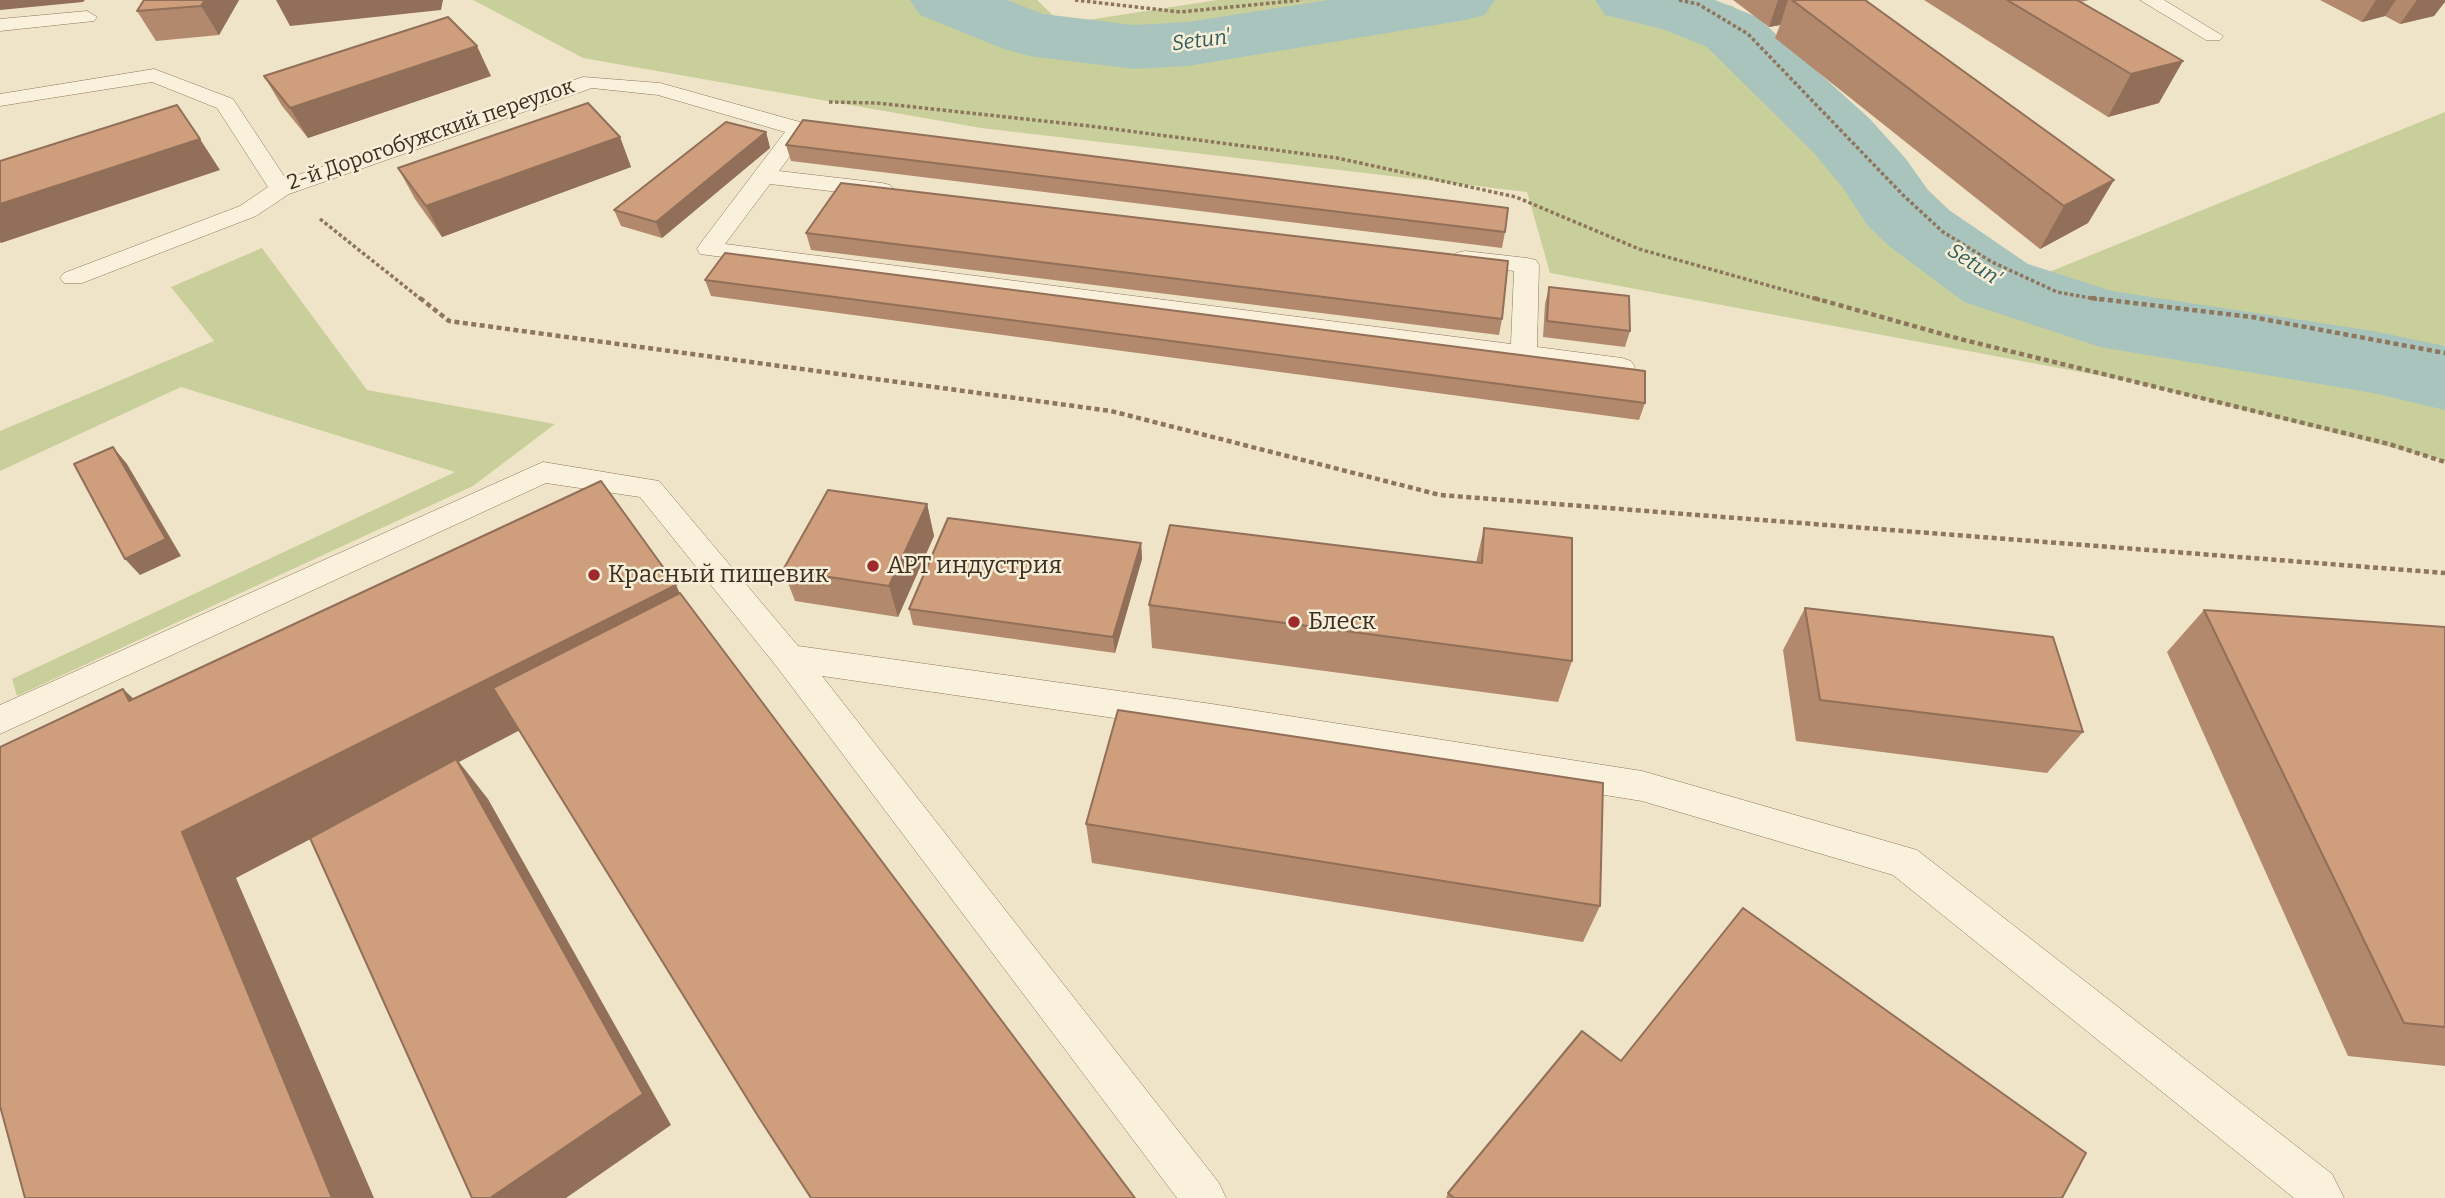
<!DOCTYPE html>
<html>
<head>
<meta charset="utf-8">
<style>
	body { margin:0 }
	canvas { display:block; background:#f0e4c8 }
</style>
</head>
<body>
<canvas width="2445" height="1198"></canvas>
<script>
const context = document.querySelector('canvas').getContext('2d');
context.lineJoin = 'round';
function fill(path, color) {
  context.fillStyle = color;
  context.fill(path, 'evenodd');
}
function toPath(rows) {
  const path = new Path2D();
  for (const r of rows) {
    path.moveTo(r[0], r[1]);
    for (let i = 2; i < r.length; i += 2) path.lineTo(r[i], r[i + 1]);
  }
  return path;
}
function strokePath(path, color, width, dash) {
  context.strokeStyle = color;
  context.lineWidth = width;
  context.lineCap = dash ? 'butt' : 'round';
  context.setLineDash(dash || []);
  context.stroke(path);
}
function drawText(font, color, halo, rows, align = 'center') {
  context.font = font + ' Bitter,serif';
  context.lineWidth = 5;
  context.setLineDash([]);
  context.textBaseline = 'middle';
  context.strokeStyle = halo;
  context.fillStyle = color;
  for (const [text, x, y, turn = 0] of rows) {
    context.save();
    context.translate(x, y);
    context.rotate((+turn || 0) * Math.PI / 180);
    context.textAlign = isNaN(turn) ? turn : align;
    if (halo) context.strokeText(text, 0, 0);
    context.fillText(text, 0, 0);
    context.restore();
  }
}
fill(toPath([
	[473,0,1037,0,1062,24,1217,0,1707,0,1733,6,1930,211,2034,278,2445,112,2445,461,2134,382,1550,273,1527,192,981,128,583,58],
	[262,248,367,390,555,424,473,486,17,696,12,679,455,472,181,387,0,471,0,431,214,341,171,287]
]), '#c9cf9b');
fill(toPath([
	[910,0,1007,0,1043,14,1134,25,1188,22,1328,0,1495,0,1485,15,1460,21,1188,66,1134,69,1029,56,1004,49,920,15,910,0],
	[1595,0,1715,0,1757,17,1870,119,1906,159,1928,190,1949,210,2028,264,2112,291,2373,331,2445,346,2445,410,2373,393,2100,347,1964,302,1889,246,1868,226,1843,188,1814,153,1707,47,1665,30,1605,15,1595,0]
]), '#a9c4bc');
const service = toPath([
	[2140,0,2164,0,2223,36,2220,40,2206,40,2140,0],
	[87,11,97,17,94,21,0,31,0,19,87,11],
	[154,69,233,99,286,179,583,77,660,83,807,124,810,129,779,171,882,183,890,185,894,190,890,195,882,197,770,184,725,244,1511,344,1514,271,1465,265,1456,263,1453,258,1456,253,1465,251,1527,258,1536,260,1539,265,1537,347,1622,358,1631,361,1635,367,1631,373,1622,376,700,254,697,249,700,244,785,132,658,95,592,88,289,194,256,216,82,283,64,283,60,278,64,273,240,206,268,187,217,108,152,82,0,106,0,94,154,69],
	[543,462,659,481,798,646,1212,704,1642,771,1917,850,2332,1174,2344,1198,2294,1198,1893,875,1642,801,1212,732,822,676,1219,1183,1226,1198,1177,1198,777,667,640,497,546,483,0,734,0,705,543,462]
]);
strokePath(service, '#8d765c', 1);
strokePath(toPath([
	[1075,0,1180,12,1302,0],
	[1679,0,1698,4,1748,34,1904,196,1943,232,1992,262,2057,292,2101,300],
	[829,102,877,103,1090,126,1337,158,1516,197,1639,249,1820,300],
	[320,219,422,300]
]), '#8d765c', 3.5, [3.5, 2.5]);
strokePath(toPath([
	[420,298,449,321,1111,411,1440,495,2445,573],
	[1814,298,1960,339,2389,444,2445,462],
	[2091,298,2252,317,2445,353]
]), '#8d765c', 4.5, [5, 3.5]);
fill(service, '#faf1dc');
fill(toPath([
	[144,0,239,0,219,35,156,41,137,11],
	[1733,0,1865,0,2114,180,2088,223,2040,249,1775,38,1780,25,1769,27],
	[1924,0,2089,0,2081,2,2159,103,2108,117],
	[2320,0,2445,0,2434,16,2400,24,2385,16,2362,22],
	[264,76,491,76,308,138,282,106],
	[766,132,770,148,662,238,621,226,614,210],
	[620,137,631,167,442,237,415,199,398,168],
	[786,145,1505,232,1502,248,791,161],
	[806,233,1502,319,1499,335,811,250],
	[705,280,1645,403,1639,420,711,296],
	[1549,287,1630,331,1625,347,1543,337,1545,304],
	[927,504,934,536,898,617,795,601,783,570],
	[1484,528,1572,661,1558,702,1152,648,1149,605,1476,563],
	[1141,543,1142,559,1115,653,913,625,909,609],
	[1805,608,2083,732,2047,773,1796,741,1783,650],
	[2204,610,2445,627,2445,1066,2348,1056,2167,652],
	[1086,824,1600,906,1583,942,1092,863],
	[1621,1061,2062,1198,1446,1198,1448,1193]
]), '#b2896c');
fill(toPath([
	[0,0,85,0,83,2,0,10],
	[205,0,239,0,219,35,201,6],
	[276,0,443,0,441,10,290,26],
	[1778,0,1788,0,1780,25,1769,27],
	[2376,0,2396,0,2385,16,2362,22],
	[2417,0,2445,0,2445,2,2434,16,2400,24],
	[477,46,491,76,308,138,290,108],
	[2183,61,2159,103,2108,117,2131,74],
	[766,132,770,148,662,238,656,222],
	[620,137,631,167,442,237,426,206],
	[200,139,220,170,1,243,0,242,0,204],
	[2114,180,2088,223,2040,249,2064,206],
	[113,447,127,464,181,556,140,575,125,559],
	[927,504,934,536,898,617,889,586],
	[1141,543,1142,559,1115,653,1113,637],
	[676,585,700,636,459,762,488,799,671,1125,566,1198,490,1198,458,762,236,878,374,1198,332,1198,182,832],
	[123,689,176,738,129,701]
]), '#916f58');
const building = toPath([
	[144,0,205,0,201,6,137,11,144,0],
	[1792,0,1865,0,2114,180,2064,206,1792,0],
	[2007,0,2077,0,2183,61,2131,74,2007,0],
	[448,17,477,46,290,108,264,76,448,17],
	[588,103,620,137,426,206,398,168,588,103],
	[177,105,200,139,0,204,0,161,177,105],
	[803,120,1508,208,1505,232,786,145,803,120],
	[726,122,766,132,656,222,614,210,726,122],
	[841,183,1508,261,1502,319,806,233,841,183],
	[725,253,1645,371,1645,403,705,280,725,253],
	[1549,287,1629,296,1630,331,1547,321,1549,287],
	[113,447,166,539,125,559,74,464,113,447],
	[601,481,676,585,182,832,332,1198,25,1198,0,1106,0,747,123,689,129,701,601,481],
	[828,490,927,504,889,586,783,570,828,490],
	[948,518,1141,543,1113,637,909,609,948,518],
	[1170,525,1482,563,1484,528,1572,538,1572,661,1149,605,1170,525],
	[680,593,1135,1198,811,1198,758,1116,493,688,680,593],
	[1805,608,2053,637,2083,732,1820,700,1805,608],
	[2204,610,2445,627,2445,1027,2404,1023,2204,610],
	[1118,710,1603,783,1600,906,1086,824,1118,710],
	[456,759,643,1094,490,1198,472,1198,310,838,456,759],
	[1743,908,2086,1153,2062,1198,1454,1198,1448,1193,1582,1031,1621,1061,1743,908]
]);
fill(building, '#cf9f7d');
strokePath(building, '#916f58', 2);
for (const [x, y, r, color] of [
	[873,566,7,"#9e2a2b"],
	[594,575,7,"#9e2a2b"],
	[1294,622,7,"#9e2a2b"]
]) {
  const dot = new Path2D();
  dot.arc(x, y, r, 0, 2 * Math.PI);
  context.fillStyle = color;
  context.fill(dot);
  strokePath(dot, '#f7eed8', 2.5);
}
drawText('italic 21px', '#2f5d5a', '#f7eed8', [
	["Setun'",1201,41,-7],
	["Setun'",1974,265,33]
]);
drawText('21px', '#3d2e20', '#f7eed8', [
	["2-й Дорогобужский переулок",431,135,-19]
]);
drawText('24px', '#3d2e20', '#f7eed8', [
	["АРТ индустрия",887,566],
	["Красный пищевик",608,575],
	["Блеск",1308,622]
], 'left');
</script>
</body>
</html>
